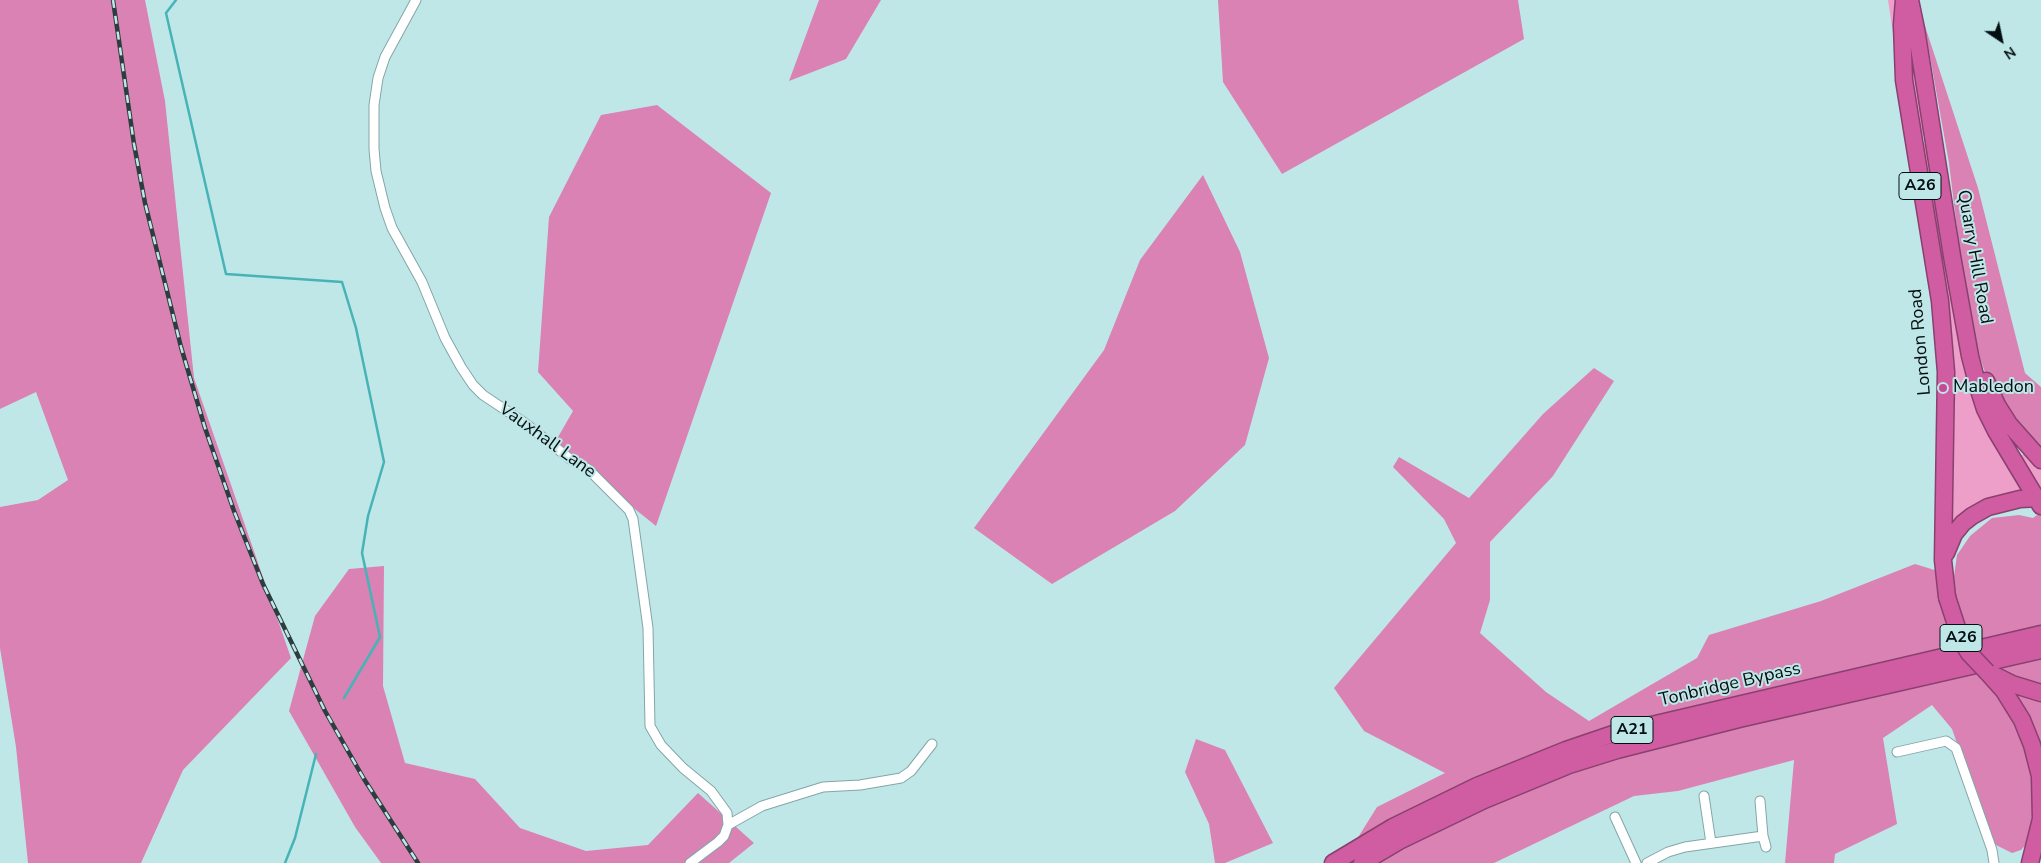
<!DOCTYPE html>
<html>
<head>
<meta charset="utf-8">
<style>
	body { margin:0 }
	#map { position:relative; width:2041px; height:863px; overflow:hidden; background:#c0e7e8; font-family:"Nunito Sans",sans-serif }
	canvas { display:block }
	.north { position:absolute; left:1976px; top:15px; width:50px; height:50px; -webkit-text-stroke:4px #c0e7e8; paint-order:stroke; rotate:146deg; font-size:14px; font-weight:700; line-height:20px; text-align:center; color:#030f10 }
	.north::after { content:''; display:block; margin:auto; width:18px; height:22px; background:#030f10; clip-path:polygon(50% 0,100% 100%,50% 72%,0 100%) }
</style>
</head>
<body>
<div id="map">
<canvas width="2041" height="863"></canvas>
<div class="north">N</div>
</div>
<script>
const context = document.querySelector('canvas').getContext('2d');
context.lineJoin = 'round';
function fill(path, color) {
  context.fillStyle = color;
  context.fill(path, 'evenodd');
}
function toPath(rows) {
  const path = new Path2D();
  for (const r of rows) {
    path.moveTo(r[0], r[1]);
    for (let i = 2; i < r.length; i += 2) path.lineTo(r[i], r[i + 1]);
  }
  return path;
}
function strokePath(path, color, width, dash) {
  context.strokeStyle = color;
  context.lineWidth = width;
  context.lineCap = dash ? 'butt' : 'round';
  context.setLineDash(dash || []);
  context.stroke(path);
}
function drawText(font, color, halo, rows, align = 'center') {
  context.font = font + ' "Nunito Sans",sans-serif';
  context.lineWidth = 4;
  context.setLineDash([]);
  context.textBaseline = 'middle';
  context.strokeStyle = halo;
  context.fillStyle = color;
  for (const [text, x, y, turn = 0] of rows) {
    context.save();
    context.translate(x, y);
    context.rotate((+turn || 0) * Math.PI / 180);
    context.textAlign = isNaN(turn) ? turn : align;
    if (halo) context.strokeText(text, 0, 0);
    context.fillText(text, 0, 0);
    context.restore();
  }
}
fill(toPath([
	[1888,0,1897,0,1908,137,1891,20],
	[1907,22,1926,131,1921,137,1916,108],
	[1921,143,1926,144,1935,182,1935,205,1940,232,1937,240],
	[1939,248,1947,253,1962,336,2030,496,1949,533,1954,397,1953,368],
	[2024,454,2041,470,2041,495,2020,456]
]), '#ed9fca');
fill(toPath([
	[0,0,145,0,165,101,194,378,291,658,183,770,141,863,28,863,16,747,0,648,0,507,38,500,68,480,36,392,0,409],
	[819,0,881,0,846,59,789,81],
	[1218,0,1518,0,1524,39,1282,174,1223,82],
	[1924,23,1978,188,2025,373,2041,387,2041,454,1990,386,1976,347,1964,286,1949,163],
	[657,105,771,193,656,526,554,444,573,411,538,372,549,217,601,115],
	[1203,175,1240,252,1269,358,1245,445,1175,511,1052,584,974,528,1104,350,1140,260],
	[1594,368,1614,381,1553,476,1490,542,1490,600,1480,633,1546,692,1589,721,1697,658,1709,635,1821,601,1915,564,1954,576,1957,555,1970,536,1992,518,2019,515,2033,518,2041,512,2041,828,2021,850,2012,853,1992,843,1952,729,1932,705,1883,738,1897,824,1835,854,1834,863,1785,863,1794,760,1678,791,1634,796,1494,863,1342,863,1377,807,1445,773,1364,731,1334,688,1456,543,1444,519,1393,467,1399,457,1469,498,1543,414],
	[384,566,383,686,405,763,475,779,520,828,586,851,648,845,698,793,754,843,729,863,381,863,355,827,289,711,315,616,349,569],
	[1196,739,1225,750,1273,843,1225,863,1215,863,1209,824,1185,772]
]), '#d982b3');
strokePath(toPath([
	[176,0,166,13,226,274,342,282,356,328,384,462,368,516,362,553,380,637,344,698],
	[285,863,295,838,316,754]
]), '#46b3b7', 2.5);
const street = toPath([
	[416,0,385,57,378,78,374,105,374,149,376,171,385,208,392,228,422,282,445,338,461,367,473,385,483,395,525,423,570,459,588,469,629,510,633,519,648,628,650,726,661,745,683,768,711,791,727,813,728,825,724,836,718,842,690,863],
	[1897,752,1946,741,1956,748,1992,850,1994,863],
	[1704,796,1711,843],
	[1615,817,1636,863],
	[728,825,762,806,823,787,860,785,901,778,911,771,932,744],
	[1763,836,1766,847],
	[1647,863,1668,852,1685,847,1763,836,1760,801]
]);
const highway = toPath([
	[1904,0,1902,25,1904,80,1940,301,1946,372,1943,560,1947,597],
	[1910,0,1916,29,1952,256,1970,356,1978,387,1985,409,1996,431,2041,506],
	[1986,381,1997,405,2009,424,2041,460],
	[1946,553,1954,534,1963,523,1972,516,1988,507,2020,499,2041,498],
	[1987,672,2004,691,2022,720,2032,745,2040,776,2041,819,2030,863],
	[1994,675,2012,684,2041,693],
	[1333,863,1393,827,1477,786,1566,750,1613,734,2041,634],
	[1362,863,1399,841,1484,800,1569,765,1617,750,1739,719,2041,650]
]);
strokePath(street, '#82a6a8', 11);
strokePath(highway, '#88416f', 19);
strokePath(street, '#fff', 9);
strokePath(highway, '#d05ca2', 16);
const rail = toPath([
	[113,0,134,144,145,203,181,347,205,428,234,511,263,584,325,711,364,779,418,863]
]);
strokePath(rail, '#2b3d3e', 4.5);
strokePath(rail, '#c0e7e8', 2.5, [8]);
const highwayBridge = toPath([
	[1947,597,1961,640,1969,653,1987,672]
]);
strokePath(highwayBridge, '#88416f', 19, []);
strokePath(highwayBridge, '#d05ca2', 16);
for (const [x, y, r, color] of [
	[1943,388,5,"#c64996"]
]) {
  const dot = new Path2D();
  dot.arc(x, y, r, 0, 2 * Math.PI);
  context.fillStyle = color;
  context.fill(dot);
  strokePath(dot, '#c0e7e8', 2);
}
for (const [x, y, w] of [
	[1920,186,42],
	[1961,638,42],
	[1632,730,42]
]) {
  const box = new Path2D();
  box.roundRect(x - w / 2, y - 13.5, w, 27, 4);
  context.fillStyle = '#c0e7e8';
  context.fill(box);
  strokePath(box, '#030f10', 1);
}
drawText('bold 16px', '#030f10', null, [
	["A26",1920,186],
	["A26",1961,638],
	["A21",1632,730]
]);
drawText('18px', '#030f10', '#c0e7e8', [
	["Quarry Hill Road",1974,257,80],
	["London Road",1921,342,-95],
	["Vauxhall Lane",547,441,36],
	["Tonbridge Bypass",1730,685,-13]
]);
drawText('18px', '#030f10', '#c0e7e8', [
	["Mabledon",1953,388]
], 'left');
</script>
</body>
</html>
